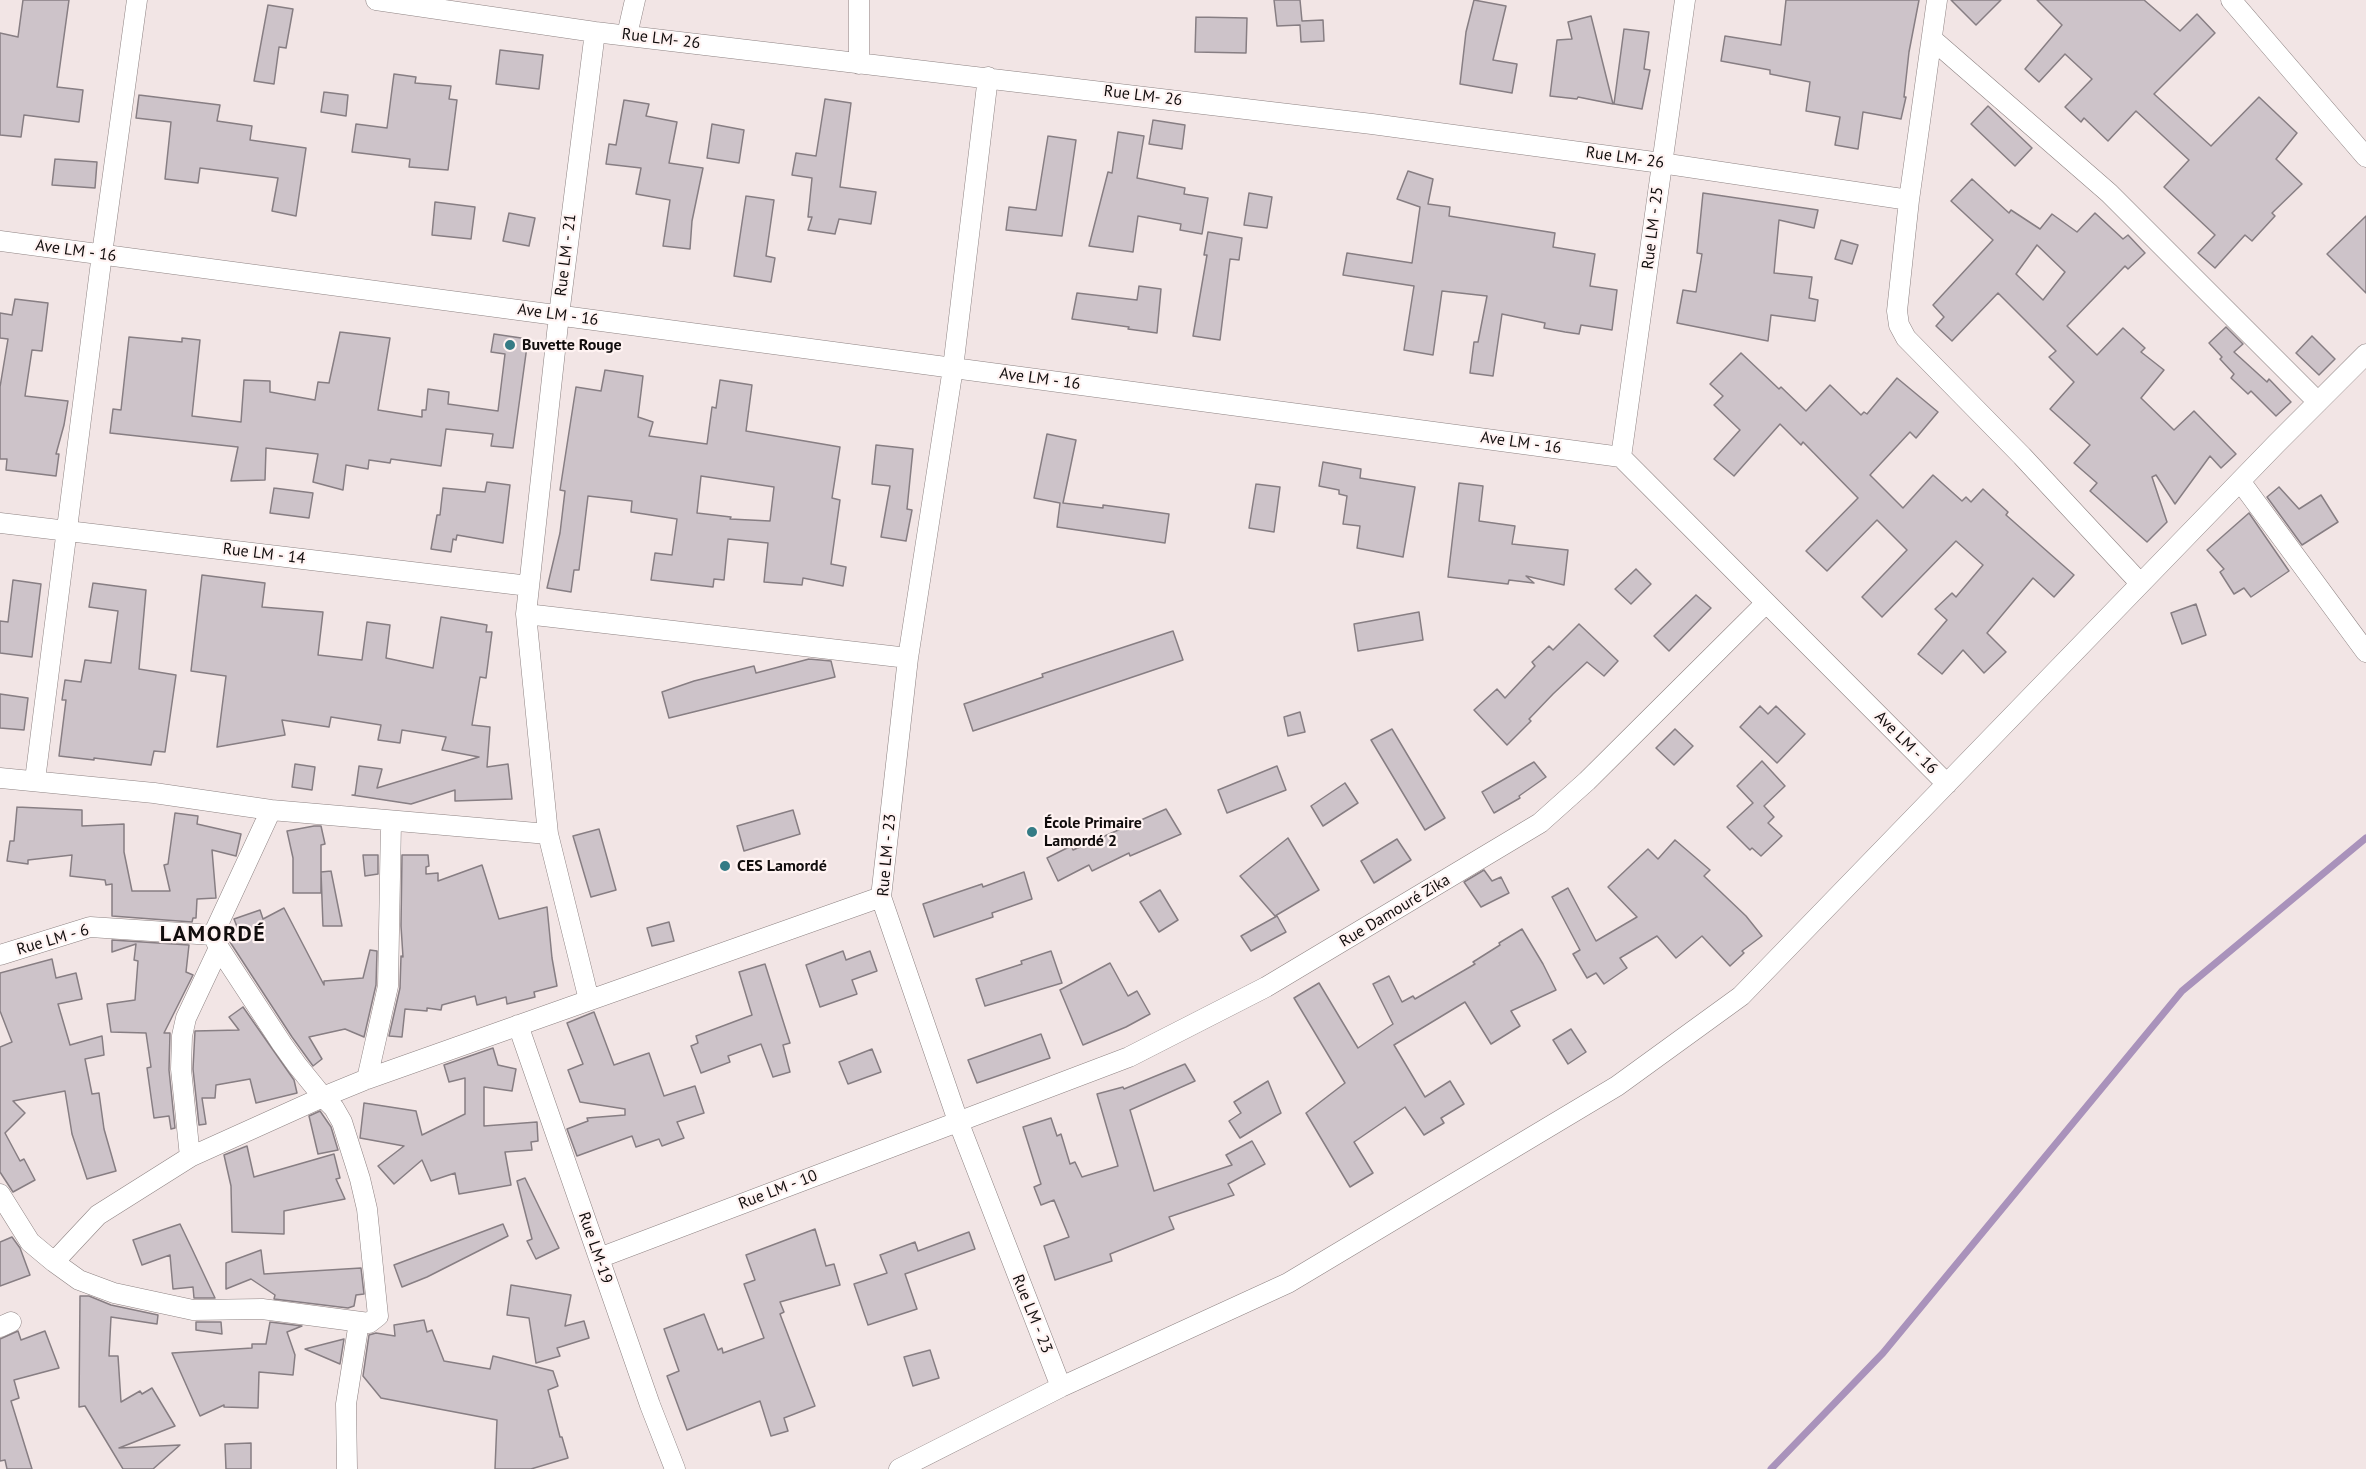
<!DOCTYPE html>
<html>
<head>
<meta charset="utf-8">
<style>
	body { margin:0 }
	canvas { display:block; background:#f2e5e5 }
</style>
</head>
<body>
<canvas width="2366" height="1469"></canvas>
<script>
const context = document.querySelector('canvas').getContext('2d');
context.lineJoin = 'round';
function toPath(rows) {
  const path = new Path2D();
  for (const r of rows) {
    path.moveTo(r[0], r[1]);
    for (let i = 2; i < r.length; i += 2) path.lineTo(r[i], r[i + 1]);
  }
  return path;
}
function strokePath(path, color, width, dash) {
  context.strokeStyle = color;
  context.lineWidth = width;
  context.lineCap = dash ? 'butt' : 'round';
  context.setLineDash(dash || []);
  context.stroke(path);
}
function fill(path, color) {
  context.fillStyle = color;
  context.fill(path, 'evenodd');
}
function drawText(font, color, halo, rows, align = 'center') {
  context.font = font + ' "PT Sans",sans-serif';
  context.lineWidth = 4.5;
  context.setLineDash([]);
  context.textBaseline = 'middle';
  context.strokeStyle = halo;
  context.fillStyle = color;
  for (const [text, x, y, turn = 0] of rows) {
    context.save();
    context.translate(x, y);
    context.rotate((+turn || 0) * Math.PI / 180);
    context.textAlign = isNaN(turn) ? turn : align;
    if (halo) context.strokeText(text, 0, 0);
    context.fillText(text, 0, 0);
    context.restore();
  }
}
strokePath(toPath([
	[1771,1469,1883,1353,2182,991,2366,838]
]), '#a992bb', 7);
const building = toPath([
	[23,0,69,0,57,87,83,90,79,122,24,115,21,137,0,135,0,33,18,37,23,0],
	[1274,0,1300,0,1302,21,1323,20,1324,41,1301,42,1300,25,1277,26,1274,0],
	[1474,0,1506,6,1493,60,1517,64,1512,93,1460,84,1466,32,1474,0],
	[1786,0,1919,0,1909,52,1904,97,1906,97,1901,119,1863,112,1858,149,1835,145,1840,117,1806,111,1810,82,1770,74,1770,70,1721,61,1725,36,1781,45,1786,0],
	[1951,0,2001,0,1976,25,1951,0],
	[2037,0,2144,0,2180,31,2197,14,2215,33,2154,94,2211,146,2259,97,2297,133,2276,159,2302,184,2272,213,2275,216,2252,241,2245,235,2215,268,2198,253,2215,235,2164,187,2189,160,2136,111,2108,141,2084,118,2081,122,2065,107,2092,79,2065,54,2039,82,2025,69,2062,25,2037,0],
	[268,5,293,9,286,48,279,47,274,84,254,81,268,5],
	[1591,16,1613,104,1578,97,1577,99,1550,96,1557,40,1572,39,1568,22,1591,16],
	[1196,17,1247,18,1246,53,1195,52,1196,17],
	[1624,29,1649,32,1644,69,1650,70,1642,109,1614,104,1624,29],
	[500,50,543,55,539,89,496,84,500,50],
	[394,74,416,77,415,83,451,86,449,99,457,100,448,170,409,167,410,159,352,152,356,124,387,128,394,74],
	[324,92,348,95,346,116,321,112,324,92],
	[139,95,220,105,217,121,252,126,250,140,306,148,296,216,272,211,278,178,200,168,198,183,165,179,171,122,136,118,139,95],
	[825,99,851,103,840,187,876,192,871,224,839,219,835,234,808,230,812,217,808,217,812,178,792,175,796,153,816,156,825,99],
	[624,100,649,104,646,116,677,122,669,163,703,168,692,221,690,249,663,246,670,200,636,194,641,168,606,164,609,144,616,145,624,100],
	[1988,106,2032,148,2015,166,1971,124,1988,106],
	[1153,120,1185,125,1182,149,1149,144,1153,120],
	[712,124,744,130,739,163,707,158,712,124],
	[1118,132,1144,136,1137,178,1185,188,1184,194,1208,198,1202,234,1180,230,1181,224,1138,216,1133,252,1089,246,1108,172,1112,173,1118,132],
	[1048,136,1076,140,1062,236,1006,230,1009,207,1036,210,1048,136],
	[55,159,97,162,95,188,52,185,55,159],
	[1408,171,1433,179,1428,204,1450,207,1449,216,1555,233,1553,247,1595,254,1590,286,1617,290,1612,330,1581,325,1579,334,1565,332,1544,328,1545,323,1502,314,1493,376,1470,373,1474,342,1478,342,1487,296,1442,291,1433,355,1404,350,1414,286,1343,275,1347,253,1412,263,1420,207,1397,199,1408,171],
	[1972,179,2009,213,2011,210,2040,229,2052,214,2077,232,2095,213,2123,239,2128,235,2145,253,2128,269,2125,266,2067,326,2097,355,2123,328,2145,348,2141,352,2164,370,2141,398,2174,430,2194,411,2236,454,2221,468,2210,456,2175,504,2156,475,2152,477,2167,522,2147,542,2090,491,2097,483,2074,463,2090,445,2050,409,2074,382,2049,357,2056,351,1998,293,1952,341,1936,326,1944,317,1933,305,1993,240,1951,201,1972,179],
	[2037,245,2065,272,2043,300,2016,274,2037,245],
	[1249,193,1272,197,1267,228,1244,225,1249,193],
	[1703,193,1818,210,1814,228,1779,220,1774,273,1812,277,1809,298,1818,300,1815,321,1771,315,1768,341,1677,323,1683,290,1696,292,1702,254,1697,253,1703,193],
	[746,196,774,200,766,256,775,258,771,282,734,276,746,196],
	[435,202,475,207,471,239,432,235,435,202],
	[509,213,535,218,529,246,503,241,509,213],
	[2366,216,2366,293,2327,254,2366,216],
	[1208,232,1242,238,1239,260,1230,259,1220,340,1193,336,1207,255,1204,255,1208,232],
	[1841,240,1858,245,1852,264,1835,259,1841,240],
	[1139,286,1161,289,1157,333,1128,329,1129,327,1072,319,1077,293,1137,300,1139,286],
	[15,299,48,303,42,351,32,350,25,396,68,401,64,425,56,454,59,454,56,476,6,470,7,459,0,459,0,387,8,339,0,338,0,313,12,315,15,299],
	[2226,327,2243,344,2234,352,2267,382,2269,379,2291,402,2276,416,2251,391,2248,394,2231,378,2234,374,2220,359,2222,357,2209,343,2226,327],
	[340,332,390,338,378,410,422,417,422,410,426,410,428,389,449,392,448,404,498,411,505,354,491,352,494,334,528,339,513,448,491,446,493,434,446,429,441,466,391,459,390,463,369,460,368,469,346,465,343,490,313,482,318,454,266,448,265,480,231,481,238,447,110,433,113,409,121,410,129,337,182,342,182,338,200,340,192,416,241,422,244,380,270,381,270,392,315,400,318,382,329,383,340,332],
	[2312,336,2335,359,2319,375,2296,353,2312,336],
	[1741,353,1779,389,1781,387,1806,411,1830,385,1861,415,1864,412,1867,414,1897,378,1938,412,1916,438,1910,432,1870,475,1903,508,1933,475,1962,501,1966,497,1971,502,1983,489,2008,512,2006,515,2074,575,2054,597,2033,578,1987,633,2006,652,1984,673,1963,650,1942,674,1918,654,1947,620,1935,609,1952,593,1956,597,1983,565,1956,541,1882,617,1862,597,1907,550,1877,520,1827,571,1806,551,1858,498,1803,442,1801,445,1780,424,1734,476,1714,459,1740,430,1714,405,1723,396,1710,384,1741,353],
	[605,370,643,376,638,417,653,422,649,436,707,444,712,407,716,408,720,380,752,385,746,431,840,447,832,498,840,500,831,564,846,567,843,586,803,578,802,585,764,582,768,543,728,539,724,580,714,579,713,587,651,580,655,553,672,555,677,519,631,512,632,501,588,496,579,570,574,570,571,592,547,588,560,533,565,491,560,490,576,387,601,391,605,370],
	[701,476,774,487,770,521,730,519,731,517,697,513,701,476],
	[1047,434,1076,440,1063,503,1103,508,1103,505,1169,514,1165,543,1057,527,1060,503,1034,498,1047,434],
	[876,445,913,449,907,509,912,510,906,541,881,537,890,486,872,484,876,445],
	[1323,462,1361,469,1360,478,1415,487,1403,557,1357,548,1360,526,1343,524,1347,496,1339,494,1339,490,1319,486,1323,462],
	[487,482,510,485,503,543,457,535,456,540,453,539,451,552,431,549,437,515,440,515,443,488,485,492,487,482],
	[1459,483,1483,486,1479,521,1515,526,1512,544,1568,550,1564,585,1526,576,1534,583,1509,580,1508,584,1448,577,1459,483],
	[1256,484,1280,487,1274,532,1249,528,1256,484],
	[2279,487,2299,509,2321,495,2338,522,2302,545,2267,497,2279,487],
	[274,488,313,493,309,518,270,513,274,488],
	[2249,513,2289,571,2251,597,2244,588,2234,594,2220,572,2224,569,2207,550,2249,513],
	[1636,569,1651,584,1631,604,1615,589,1636,569],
	[202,575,265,583,262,607,323,612,318,655,362,660,367,622,390,625,386,658,433,668,441,617,487,625,486,632,492,632,486,678,480,677,472,725,490,727,487,767,508,764,512,799,455,801,455,790,411,804,352,795,355,795,359,766,382,769,377,788,479,757,442,750,446,737,402,730,400,743,378,740,381,725,331,717,329,727,282,720,285,735,217,747,226,676,191,671,202,575],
	[13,580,41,584,32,657,0,653,0,621,8,622,13,580],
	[93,583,146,590,139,669,176,675,165,752,154,751,151,765,94,758,94,760,59,756,66,700,62,700,65,680,81,682,85,660,111,663,118,611,89,607,93,583],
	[1696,595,1711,608,1669,651,1654,636,1696,595],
	[2196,604,2206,635,2182,644,2171,613,2196,604],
	[1419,612,1423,640,1358,651,1354,624,1419,612],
	[1579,624,1618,661,1604,676,1587,662,1553,694,1529,719,1531,721,1507,745,1474,710,1497,689,1505,698,1535,666,1532,662,1549,646,1553,650,1579,624],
	[1173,631,1183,660,973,731,964,704,1043,677,1042,674,1173,631],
	[809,659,831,661,835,677,669,718,662,692,694,681,754,666,756,673,809,659],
	[0,694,28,698,24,730,0,728,0,694],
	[1760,706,1768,714,1776,706,1805,734,1777,763,1740,727,1760,706],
	[1300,712,1305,732,1288,736,1284,717,1300,712],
	[1392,729,1445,818,1425,830,1371,740,1392,729],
	[1675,729,1693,746,1674,765,1656,748,1675,729],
	[1762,761,1785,786,1764,806,1774,817,1768,823,1782,836,1761,856,1752,848,1750,850,1727,827,1753,803,1737,786,1762,761],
	[1534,762,1546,777,1519,796,1520,798,1494,813,1482,792,1534,762],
	[295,764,315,767,312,790,292,787,295,764],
	[1277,766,1286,790,1227,813,1218,790,1277,766],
	[1345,783,1358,803,1323,826,1311,806,1345,783],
	[17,807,82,810,82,826,124,824,124,852,132,891,170,891,164,865,168,864,175,813,198,816,197,824,241,834,236,856,212,850,216,898,197,899,196,918,193,918,192,922,112,916,112,884,106,885,105,880,70,876,72,855,28,860,28,864,7,861,10,841,14,841,17,807],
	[1166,809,1181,834,1130,856,1129,853,1092,871,1089,865,1058,881,1047,858,1071,846,1073,850,1166,809],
	[793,810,800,834,744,851,737,826,793,810],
	[314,826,321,826,325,844,321,845,321,893,293,893,293,858,287,831,314,826],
	[599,829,616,890,591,897,573,836,599,829],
	[1288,838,1319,890,1275,916,1240,876,1288,838],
	[1397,839,1411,860,1374,883,1361,861,1397,839],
	[1675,840,1710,870,1704,876,1746,916,1762,936,1742,951,1744,953,1730,966,1702,936,1676,958,1657,936,1620,958,1627,968,1604,984,1596,973,1587,978,1573,954,1580,950,1552,897,1568,888,1596,941,1637,917,1608,887,1648,849,1658,859,1675,840],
	[363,855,378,855,378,874,365,876,363,855],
	[402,855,428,855,429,866,426,867,426,874,438,873,438,881,482,865,499,919,547,907,552,958,557,986,534,992,535,997,507,1004,506,997,477,1005,475,996,442,1005,441,1010,427,1008,427,1011,405,1009,402,1037,389,1036,400,988,401,956,403,957,401,926,402,855],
	[1484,870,1492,881,1501,877,1509,893,1481,907,1464,882,1484,870],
	[331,871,342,926,323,926,321,872,331,871],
	[1024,872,1032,899,992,913,993,917,934,937,923,904,982,884,983,887,1024,872],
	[1160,890,1178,920,1159,932,1140,902,1160,890],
	[284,908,324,985,324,981,363,978,370,950,377,951,376,985,364,1037,345,1029,309,1037,322,1059,313,1066,292,1037,230,942,241,937,234,919,260,910,263,919,284,908],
	[1277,916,1286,932,1251,951,1241,936,1277,916],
	[669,922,674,941,652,946,647,928,669,922],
	[1522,929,1543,964,1556,990,1511,1011,1520,1026,1491,1044,1465,1002,1394,1045,1425,1097,1450,1081,1464,1104,1441,1118,1444,1123,1424,1135,1405,1107,1354,1142,1373,1173,1350,1187,1306,1113,1345,1083,1294,998,1319,983,1358,1048,1393,1024,1373,984,1389,976,1402,1002,1413,996,1415,999,1475,964,1473,962,1500,945,1499,943,1522,929],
	[112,940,189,945,186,972,193,975,164,1033,170,1033,169,1070,175,1128,171,1129,169,1116,154,1118,147,1068,151,1067,146,1033,111,1032,107,1004,135,1000,138,961,134,960,136,944,112,952,112,940],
	[843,951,846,960,870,951,877,971,852,980,857,994,820,1007,806,965,843,951],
	[1051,951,1062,983,985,1006,976,979,1022,964,1021,961,1051,951],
	[52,959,56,978,76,973,82,999,58,1004,70,1045,102,1036,104,1055,85,1059,92,1094,99,1093,104,1129,116,1171,87,1179,72,1134,65,1091,13,1101,25,1113,5,1133,20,1161,24,1159,35,1180,13,1192,0,1172,0,1047,12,1042,0,1011,0,973,52,959],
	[1110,963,1128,996,1137,991,1150,1014,1126,1027,1083,1045,1060,990,1110,963],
	[765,964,790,1043,783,1045,790,1072,773,1077,761,1044,728,1056,730,1062,701,1073,691,1046,698,1043,696,1036,752,1015,739,972,765,964],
	[243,1007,294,1080,297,1093,256,1103,250,1079,216,1085,215,1098,202,1098,206,1124,199,1125,193,1069,195,1031,239,1030,229,1017,243,1007],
	[594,1012,614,1065,649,1053,664,1096,695,1086,704,1113,677,1122,684,1138,662,1146,659,1139,636,1147,632,1136,577,1156,567,1129,588,1121,587,1118,625,1115,625,1109,580,1102,568,1070,583,1064,567,1023,594,1012],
	[1571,1029,1586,1052,1568,1064,1553,1040,1571,1029],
	[1041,1034,1050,1058,977,1083,968,1060,1041,1034],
	[493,1048,498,1065,516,1069,512,1091,484,1087,484,1126,537,1122,538,1141,531,1142,532,1150,505,1152,511,1185,459,1194,455,1173,431,1181,422,1160,394,1184,378,1166,404,1146,360,1138,364,1103,416,1111,422,1135,465,1114,465,1078,449,1082,444,1065,493,1048],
	[872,1049,881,1072,848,1084,839,1062,872,1049],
	[1185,1064,1195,1081,1130,1110,1154,1191,1232,1165,1226,1155,1252,1141,1265,1164,1228,1184,1234,1195,1169,1217,1174,1229,1110,1254,1112,1261,1055,1280,1044,1246,1069,1237,1054,1200,1041,1205,1034,1187,1041,1184,1023,1127,1051,1118,1057,1136,1061,1134,1070,1164,1075,1162,1082,1177,1118,1166,1097,1094,1123,1087,1124,1089,1185,1064],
	[1268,1081,1281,1113,1240,1138,1229,1121,1241,1113,1234,1102,1268,1081],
	[320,1111,331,1127,338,1150,318,1154,309,1116,320,1111],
	[247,1146,254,1177,334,1154,340,1178,336,1179,345,1199,284,1211,284,1234,232,1232,231,1186,224,1155,247,1146],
	[525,1178,559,1248,536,1259,527,1241,532,1239,517,1181,525,1178],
	[180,1224,192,1249,215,1298,194,1298,193,1287,173,1289,170,1255,142,1265,133,1240,180,1224],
	[503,1224,508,1236,427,1277,402,1287,394,1265,503,1224],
	[815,1229,826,1266,834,1264,840,1285,780,1302,784,1312,780,1314,815,1406,784,1418,788,1431,771,1436,760,1401,687,1430,667,1376,679,1371,664,1329,704,1314,718,1350,722,1348,723,1353,764,1338,744,1284,755,1280,746,1255,815,1229],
	[969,1232,975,1249,905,1274,917,1309,868,1325,854,1284,887,1273,880,1255,915,1242,918,1251,969,1232],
	[12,1237,20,1248,30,1275,0,1286,0,1242,12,1237],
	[261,1250,264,1274,361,1268,364,1294,356,1295,354,1306,348,1308,274,1299,275,1295,251,1279,226,1289,226,1263,261,1250],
	[511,1285,571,1295,565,1326,584,1321,589,1338,557,1348,560,1356,536,1363,529,1318,507,1315,511,1285],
	[80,1296,89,1296,111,1305,158,1315,157,1324,111,1317,109,1356,118,1356,121,1402,140,1391,142,1394,152,1388,175,1426,119,1448,180,1445,153,1469,123,1469,85,1406,79,1407,80,1296],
	[424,1320,427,1332,432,1330,444,1361,490,1369,493,1356,553,1371,558,1386,548,1390,560,1437,562,1437,568,1458,531,1469,495,1469,497,1420,381,1398,363,1376,369,1335,376,1333,395,1336,394,1325,424,1320],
	[196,1322,221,1322,222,1334,196,1330,196,1322],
	[270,1322,302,1326,287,1332,295,1355,293,1375,259,1372,258,1408,224,1407,224,1405,200,1416,172,1353,252,1348,252,1344,266,1344,270,1322],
	[18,1331,21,1340,45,1331,59,1368,14,1380,19,1398,11,1401,32,1469,7,1469,5,1460,0,1461,0,1339,18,1331],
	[344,1339,340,1364,305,1349,344,1339],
	[930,1350,939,1378,913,1386,904,1357,930,1350],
	[251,1443,251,1469,226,1469,225,1444,251,1443]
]);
fill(building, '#cdc3c9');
strokePath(building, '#877e83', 1.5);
const street = toPath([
	[376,0,595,32,1372,124,1661,163,1909,200],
	[859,0,859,64],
	[1937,0,1909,200,1897,311,1899,325,1906,338,2022,456,2140,583],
	[2231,0,2366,157],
	[627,35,635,0],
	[1932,39,2109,193,2318,402],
	[988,77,953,368,908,658,881,897,958,1121,1061,1387],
	[0,241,1621,457,1947,784],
	[1621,457,1685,0],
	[2240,481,2366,652],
	[0,523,529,586],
	[526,614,908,658],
	[0,778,154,793,271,810,548,834],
	[35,780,102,254,137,0],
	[271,810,213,935,219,948,282,1044,297,1065,323,1097,334,1108,342,1122,360,1179,367,1209,378,1316,369,1323,262,1309,193,1310,114,1293,79,1280,54,1262,98,1215,190,1157,323,1097,367,1079,881,897],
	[0,955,90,927,213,935],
	[589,1000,548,834,526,614,559,315,595,32],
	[518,1025,650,1405,675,1469],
	[367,1079,388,986,391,822],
	[190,1157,181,1069,182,1036,186,1018,219,948],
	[0,1194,30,1242,54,1262],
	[599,1258,1129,1057,1266,987,1540,823,1587,781,1766,603],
	[0,1327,11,1322],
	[347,1469,346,1404,359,1322],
	[899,1469,1061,1387,1288,1283,1617,1086,1741,996,2276,444,2366,354]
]);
strokePath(street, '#8e8383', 21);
strokePath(street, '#fff', 20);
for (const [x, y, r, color] of [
	[510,345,6,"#347b85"],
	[1032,832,6,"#347b85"],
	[725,866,6,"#347b85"]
]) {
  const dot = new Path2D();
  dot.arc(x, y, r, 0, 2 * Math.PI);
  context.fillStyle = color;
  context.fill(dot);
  strokePath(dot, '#fff3f2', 2);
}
drawText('16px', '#110d0d', '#fff3f2', [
	["Rue LM- 26",661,39,7],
	["Rue LM- 26",1143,96,7],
	["Rue LM- 26",1625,158,8],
	["Rue LM - 25",1653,228,-83],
	["Ave LM - 16",76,251,8],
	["Rue LM - 21",566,255,-83],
	["Ave LM - 16",558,315,8],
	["Ave LM - 16",1040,379,8],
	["Ave LM - 16",1521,443,8],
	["Rue LM - 14",264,554,7],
	["Ave LM - 16",1906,743,45],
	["Rue LM - 23",887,855,-85],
	["Rue Damouré Zika",1395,911,-31],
	["Rue LM - 6",53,940,-16],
	["Rue LM - 10",778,1190,-21],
	["Rue LM-19",595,1248,71],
	["Rue LM - 23",1032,1314,68]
]);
drawText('bold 16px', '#110d0d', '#fff3f2', [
	["Buvette Rouge",522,345],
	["École Primaire",1044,823],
	["Lamordé 2",1044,841],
	["CES Lamordé",737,866]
], 'left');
context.letterSpacing = '1.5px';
drawText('bold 22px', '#110d0d', '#fff3f2', [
	["LAMORDÉ",213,935]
]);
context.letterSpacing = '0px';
</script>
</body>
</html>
